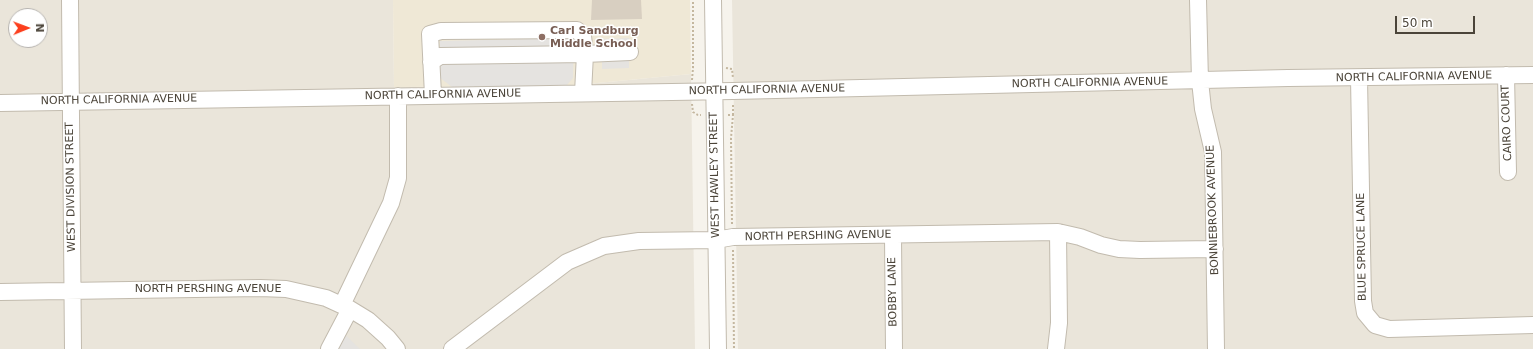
<!DOCTYPE html>
<html>
<head>
<meta charset="utf-8">
<style>
	body { margin:0 }
	#map { position:relative; width:1533px; height:349px; overflow:hidden; background:#f6f3ec; font-family:"DejaVu Sans",sans-serif }
	canvas { display:block }
	.north { position:absolute; left:8px; top:8px; width:40px; height:40px; box-sizing:border-box; background:#fff; border:1px solid #b7b4b0; border-radius:50%; rotate:89deg; font-size:11px; font-weight:700; line-height:16px; text-align:center; color:#4b4439 }
	.north::after { content:''; display:block; margin:auto; width:14px; height:18px; background:#fc3f1d; clip-path:polygon(50% 0,100% 100%,50% 72%,0 100%) }
	.scale { position:absolute; left:1395px; top:16px; width:80px; height:18px; box-sizing:border-box; border:2px solid #4b4439; border-top:0; padding-left:5px; font-size:12px; line-height:14px; white-space:nowrap; color:#4b4439; -webkit-text-stroke:3px #fff; paint-order:stroke }
</style>
</head>
<body>
<div id="map">
<canvas width="1533" height="349"></canvas>
<div class="north">N</div>
<div class="scale">50 m</div>
</div>
<script>
const context = document.querySelector('canvas').getContext('2d');
context.lineJoin = 'round';
function fill(path, color) {
  context.fillStyle = color;
  context.fill(path, 'evenodd');
}
function toPath(rows) {
  const path = new Path2D();
  for (const r of rows) {
    path.moveTo(r[0], r[1]);
    for (let i = 2; i < r.length; i += 2) path.lineTo(r[i], r[i + 1]);
  }
  return path;
}
function strokePath(path, color, width, dash) {
  context.strokeStyle = color;
  context.lineWidth = width;
  context.lineCap = dash ? 'butt' : 'round';
  context.setLineDash(dash || []);
  context.stroke(path);
}
function drawText(font, color, halo, rows, align = 'center') {
  context.font = font + ' "DejaVu Sans",sans-serif';
  context.lineWidth = 3;
  context.setLineDash([]);
  context.textBaseline = 'middle';
  context.strokeStyle = halo;
  context.fillStyle = color;
  for (const [text, x, y, turn = 0] of rows) {
    context.save();
    context.translate(x, y);
    context.rotate((+turn || 0) * Math.PI / 180);
    context.textAlign = isNaN(turn) ? turn : align;
    if (halo) context.strokeText(text, 0, 0);
    context.fillText(text, 0, 0);
    context.restore();
  }
}
fill(toPath([
	[0,0,393,0,394,87,566,86,691,74,695,349,0,349],
	[16,16,40,16,40,40,16,40],
	[732,0,1533,0,1533,349,738,349]
]), '#eae5da');
fill(toPath([
	[393,0,690,0,691,74,566,86,394,87]
]), '#efe8d6');
fill(toPath([
	[574,38,573,78,566,86,452,87,439,77,440,41],
	[629,38,629,68,602,69,602,39],
	[337,327,360,349,326,349]
]), '#e5e3e0');
fill(toPath([
	[592,0,641,0,642,19,591,20]
]), '#d8cfc1');
const minor = toPath([
	[70,0,73,349],
	[713,0,718,349],
	[1198,0,1200,81,1203,109,1213,152,1216,349],
	[431,62,440,56,585,54,583,93],
	[1506,75,1508,172],
	[1359,78,1363,301,1365,313,1375,325,1389,329,1533,325],
	[433,95,430,34,441,31,577,30,583,36,585,54,630,52],
	[0,103,733,91,1288,78,1533,75],
	[893,236,894,349],
	[0,292,260,288,286,289,326,298,350,309,368,320,388,338,397,349],
	[342,305,391,203,398,178,398,96],
	[329,349,350,309],
	[452,349,567,262,604,246,639,241,716,240,733,237,1058,232,1080,237,1101,245,1119,249,1140,250,1215,249],
	[1056,349,1059,323,1058,232]
]);
strokePath(minor, '#c2bbae', 18);
strokePath(toPath([
	[726,68,732,69,733,78],
	[692,80,693,68,693,0],
	[692,104,693,112,698,115,701,115],
	[728,115,733,115,731,138,732,224],
	[733,115,733,104],
	[733,250,734,349]
]), '#c4b79f', 2, [2, 2]);
strokePath(minor, '#fff', 16);
for (const [x, y, r, color] of [
	[542,37,4,"#8d6e63"]
]) {
  const dot = new Path2D();
  dot.arc(x, y, r, 0, 2 * Math.PI);
  context.fillStyle = color;
  context.fill(dot);
  strokePath(dot, '#fff', 1.5);
}
drawText('bold 11px', '#785e54', '#fff', [
	["Carl Sandburg",550,31],
	["Middle School",550,44]
], 'left');
drawText('11px', '#4b4439', '#fff', [
	["NORTH CALIFORNIA AVENUE",1414,77,-1],
	["NORTH CALIFORNIA AVENUE",1090,83,-1],
	["NORTH CALIFORNIA AVENUE",767,90,-1],
	["NORTH CALIFORNIA AVENUE",443,95,-1],
	["NORTH CALIFORNIA AVENUE",119,100,-1],
	["CAIRO COURT",1507,123,-92],
	["WEST HAWLEY STREET",715,175,-91],
	["WEST DIVISION STREET",71,187,-91],
	["BONNIEBROOK AVENUE",1213,210,-92],
	["NORTH PERSHING AVENUE",818,236,-1],
	["BLUE SPRUCE LANE",1362,247,-91],
	["NORTH PERSHING AVENUE",208,289],
	["BOBBY LANE",893,292,-91]
]);
</script>
</body>
</html>
